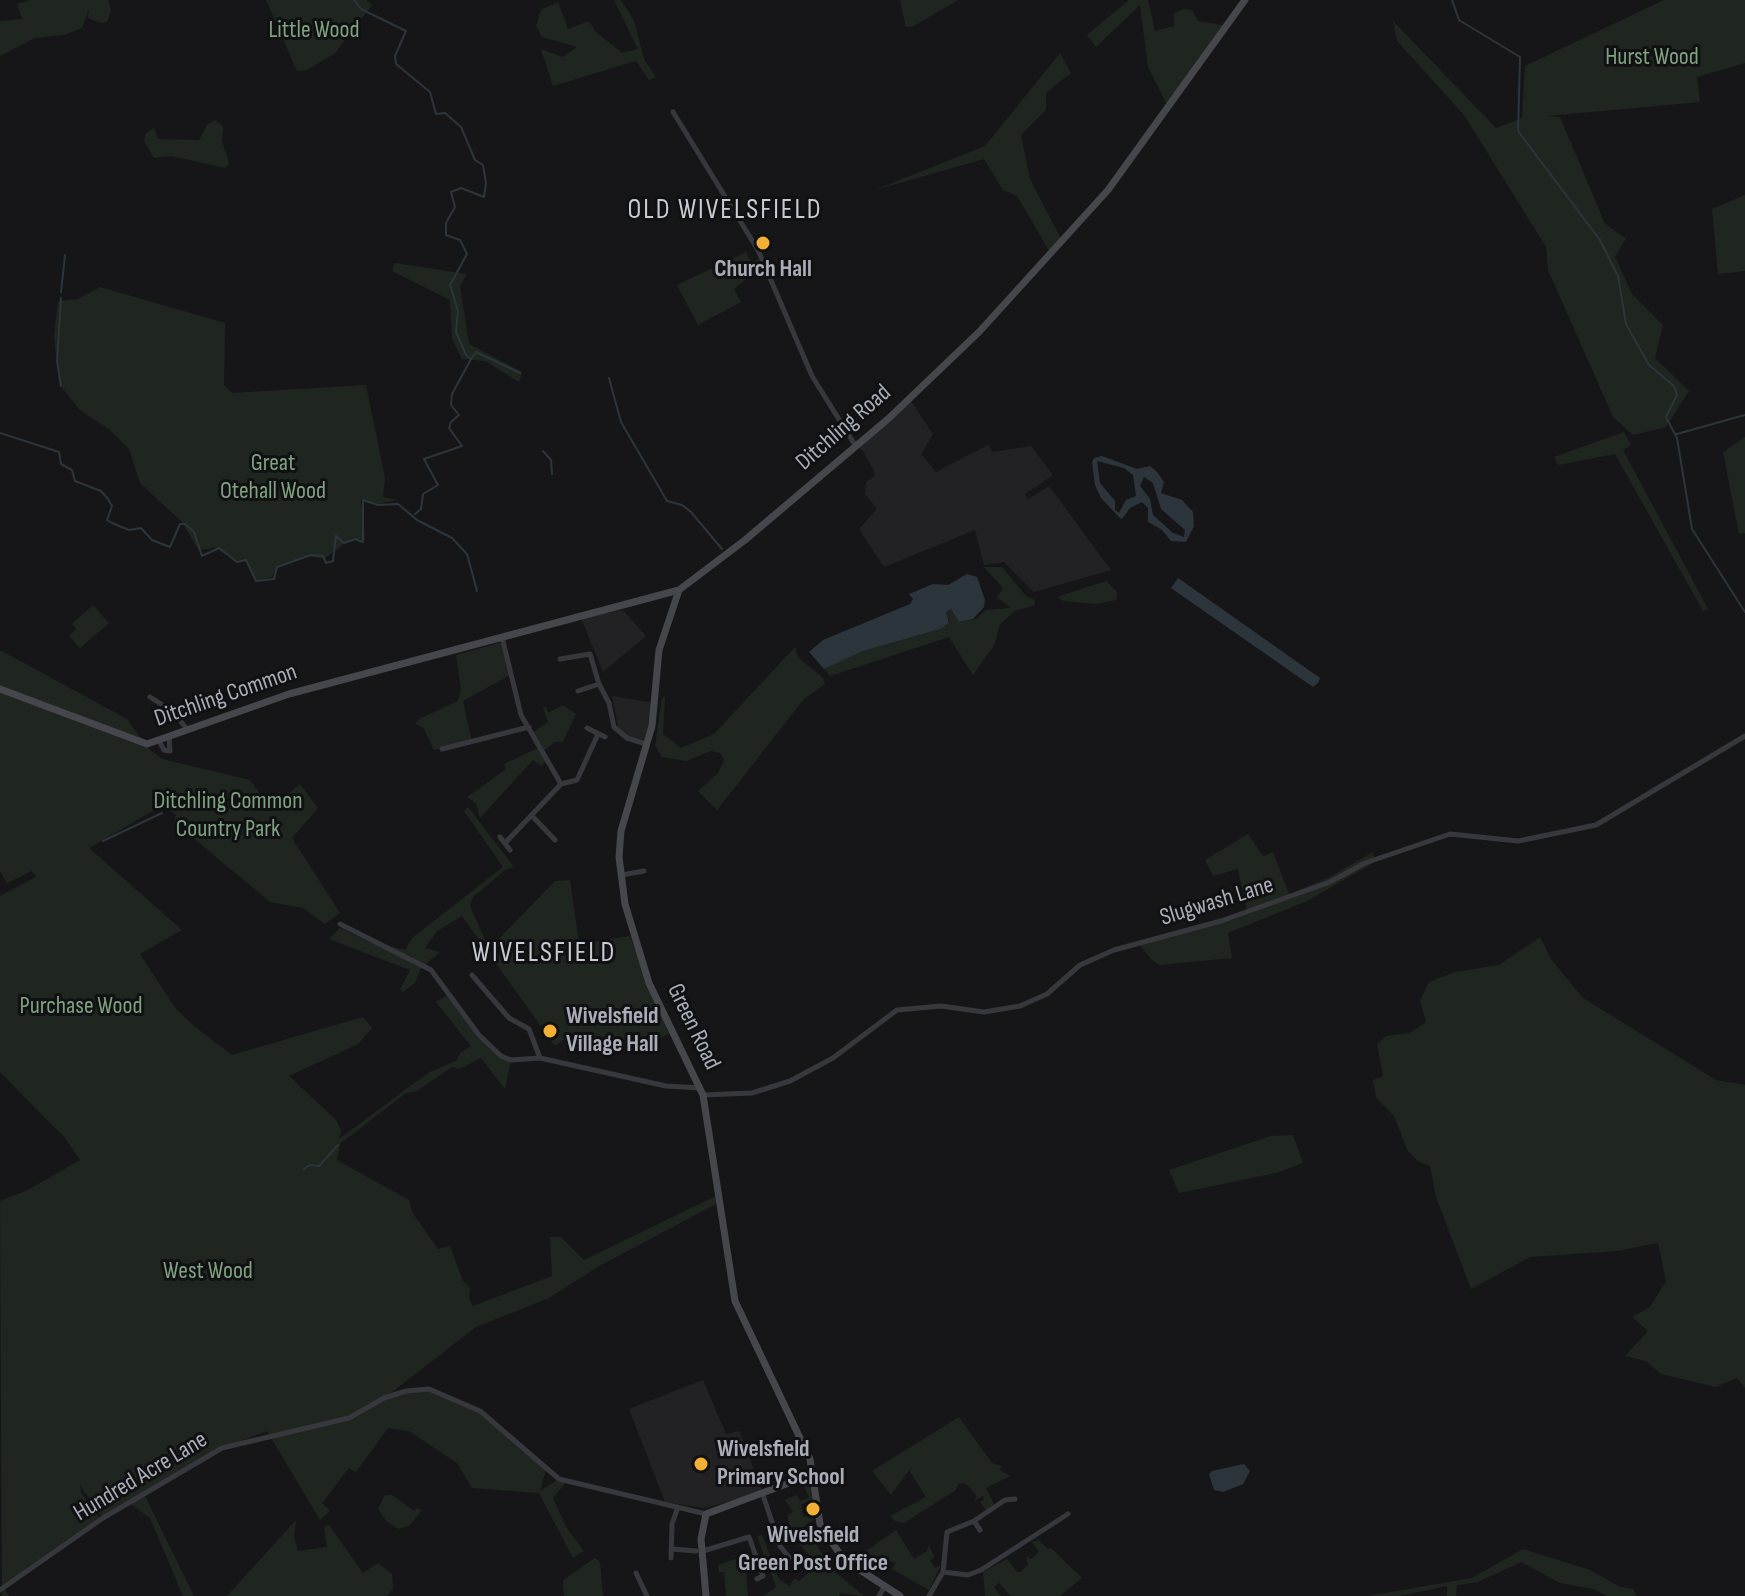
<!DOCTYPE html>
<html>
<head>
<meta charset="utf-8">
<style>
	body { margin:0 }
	canvas { display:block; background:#161618 }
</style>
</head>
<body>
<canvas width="1745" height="1596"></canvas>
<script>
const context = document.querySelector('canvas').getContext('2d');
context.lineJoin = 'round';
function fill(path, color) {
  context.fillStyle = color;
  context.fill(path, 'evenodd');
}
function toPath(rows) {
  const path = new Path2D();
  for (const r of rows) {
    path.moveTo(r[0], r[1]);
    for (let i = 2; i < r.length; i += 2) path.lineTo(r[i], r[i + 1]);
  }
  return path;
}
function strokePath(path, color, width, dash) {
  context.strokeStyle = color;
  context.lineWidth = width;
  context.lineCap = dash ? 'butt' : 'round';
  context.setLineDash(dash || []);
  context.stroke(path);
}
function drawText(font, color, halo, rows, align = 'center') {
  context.font = font + ' "Sofia Sans Condensed",sans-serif';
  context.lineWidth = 6;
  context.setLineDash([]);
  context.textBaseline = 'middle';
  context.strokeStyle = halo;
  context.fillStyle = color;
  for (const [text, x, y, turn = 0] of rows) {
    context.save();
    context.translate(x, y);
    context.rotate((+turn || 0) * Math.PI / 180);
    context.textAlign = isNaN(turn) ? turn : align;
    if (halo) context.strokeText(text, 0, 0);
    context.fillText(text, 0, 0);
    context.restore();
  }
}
fill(toPath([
	[911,401,933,434,921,454,936,472,988,445,993,452,1031,446,1053,475,1025,494,1028,499,1049,486,1111,570,1034,592,1004,562,984,565,975,530,884,567,859,529,877,509,865,494,866,482,875,476,874,471,863,451,855,445],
	[623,610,646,636,603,672,581,618],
	[612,696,653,703,646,740,626,736,618,727],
	[703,1380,726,1434,739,1431,763,1493,704,1508,665,1502,629,1409]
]), '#222225');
fill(toPath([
	[30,0,108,0,111,11,107,22,101,23,88,18,89,9,82,28,64,35,35,38,0,56,0,21,22,19,17,4],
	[266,0,366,0,372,5,335,53,307,70,297,71],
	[614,0,621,0,634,21,644,59,656,77,649,80,636,61,553,86,541,49,563,57,577,47,542,37,536,26,541,10,558,2,568,29,589,21,595,31,622,53,638,49],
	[900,0,958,0,914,26,906,27],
	[1129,0,1148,0,1155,31,1174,26,1174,13,1184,9,1192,10,1198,21,1228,26,1169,109,1148,67,1140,5,1096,47,1087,35],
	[1664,0,1745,0,1745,63,1697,77,1700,102,1547,116,1560,117,1605,224,1625,238,1628,235,1615,257,1632,294,1663,325,1655,358,1689,391,1666,427,1633,435,1613,417,1548,270,1546,247,1464,115,1397,41,1393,21,1496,128,1522,118,1525,66],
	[1060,53,1071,73,1046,93,1046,110,1021,135,1030,179,1062,241,1051,254,1017,196,1003,190,984,159,875,190,985,146],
	[215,120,223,126,222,141,229,163,226,168,171,156,154,158,144,141,146,133,154,128,158,139,199,140,207,125],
	[1745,195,1745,271,1718,274,1712,209],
	[746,252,751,262,759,259,761,266,734,289,741,302,698,325,677,285],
	[395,263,467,274,460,286,469,344,522,372,519,382,485,361,462,359,452,339,450,300,392,271],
	[100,287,225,323,224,385,232,393,366,385,385,478,383,497,398,500,378,504,361,499,365,540,352,538,324,559,310,556,277,566,272,577,256,581,246,560,236,561,214,547,199,551,182,522,140,483,129,449,111,431,80,410,59,384,54,336,58,301,78,299],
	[1624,432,1631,445,1623,450,1708,609,1703,611,1615,454,1558,465,1554,457],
	[1745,437,1745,533,1739,534,1723,452],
	[984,567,1002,567,1027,597,1034,599,1035,605,1015,611,1000,624,994,645,973,675,949,637,830,676,824,669,862,651,940,629,950,623,946,612,951,609,960,622,976,619,986,610,1011,608,997,597,1003,588],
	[1106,581,1117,592,1116,600,1097,604,1063,601,1057,597],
	[93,605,109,623,80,648,69,636,76,629,72,624],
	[503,642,510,675,463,701,472,742,434,750,423,727,415,724,419,719,458,701,461,689,456,655],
	[795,647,798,657,823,678,825,684,804,699,717,810,698,791,718,773,724,760,720,753,711,751,686,761,662,757,655,746,662,698,665,697,663,734,681,748,714,734],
	[0,650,127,719,147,747,162,759,250,780,271,808,300,784,318,808,292,838,340,913,325,924,303,908,270,902,174,822,176,815,163,805,89,848,182,930,140,954,176,1009,195,1027,232,1055,363,1017,372,1028,358,1044,289,1076,336,1120,341,1130,339,1139,409,1087,430,1072,456,1061,460,1053,471,1046,436,1002,447,995,492,1051,511,1060,505,1089,481,1058,460,1069,452,1067,417,1091,406,1093,340,1144,337,1160,409,1200,412,1212,438,1249,450,1246,463,1281,470,1288,469,1299,473,1306,552,1276,550,1237,561,1237,584,1260,716,1196,716,1204,601,1265,547,1299,476,1327,387,1396,429,1389,480,1411,546,1470,540,1491,559,1479,567,1481,553,1498,566,1527,584,1551,573,1558,539,1493,472,1488,457,1463,409,1431,388,1428,356,1472,349,1468,322,1503,330,1511,320,1520,267,1431,222,1448,144,1494,194,1596,183,1596,150,1518,129,1503,103,1518,80,1485,81,1493,101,1520,4,1588,9,1596,2,1596,0,1201,28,1190,80,1160,65,1138,0,1072,0,896,36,877,32,871,7,883,0,871],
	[563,705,576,714,563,742,555,742,543,751,548,760,541,766,533,760,480,818,476,803,467,797,506,769,504,764,540,747,532,733,548,722,543,708,546,707,548,713],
	[468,807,514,867,505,870,473,897,470,906,489,949,555,881,570,880,579,944,630,936,669,1034,629,1052,563,1040,555,1046,462,916,437,931,425,948,440,952,421,968,415,983,403,992,400,989,410,970,329,939,340,928,367,941,405,950,412,938,503,867,464,811],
	[1248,834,1263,856,1273,852,1289,894,1328,878,1373,852,1375,862,1307,901,1228,933,1232,958,1159,965,1151,959,1138,943,1247,911,1238,869,1213,876,1205,860],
	[1540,937,1551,959,1583,998,1716,1080,1745,1085,1745,1388,1737,1378,1716,1387,1661,1374,1646,1361,1625,1356,1648,1331,1632,1317,1650,1307,1666,1281,1658,1243,1617,1251,1530,1257,1471,1289,1436,1197,1430,1166,1418,1161,1408,1151,1394,1116,1376,1097,1373,1080,1383,1076,1377,1044,1386,1036,1410,1033,1426,1022,1420,1000,1429,982,1455,972,1499,965],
	[1293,1135,1303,1163,1276,1173,1179,1193,1169,1170,1271,1136],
	[959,1417,992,1463,1001,1466,1000,1470,1010,1476,986,1488,994,1504,986,1510,980,1502,984,1500,983,1496,974,1501,977,1496,965,1483,958,1484,956,1490,904,1523,895,1521,890,1516,926,1497,909,1470,891,1495,872,1471],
	[809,1481,814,1501,801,1504,803,1517,815,1513,815,1518,804,1527,835,1572,864,1596,840,1593,839,1596,763,1596,776,1587,757,1536,762,1535,779,1579,789,1586,795,1578,799,1581,813,1569,806,1562,811,1557,792,1536,787,1515,793,1512,785,1500,797,1495,800,1501,809,1498,803,1483],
	[385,1495,392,1495,414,1511,417,1508,422,1510,410,1525,399,1529,387,1522,378,1509],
	[296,1520,294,1537,298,1551,327,1547,324,1527,329,1525,363,1573,378,1563,392,1574,393,1589,387,1596,227,1596],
	[896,1530,914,1559,927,1551,929,1545,934,1557,930,1560,935,1568,941,1565,929,1590,892,1569,896,1563,863,1553],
	[1038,1540,1048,1549,1051,1548,1082,1578,1060,1596,1011,1596,999,1583,994,1587,1001,1596,985,1596,983,1572,1007,1559,1017,1572,1021,1572,1028,1564,1026,1556,1031,1559,1039,1552,1032,1542],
	[1523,1549,1590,1570,1620,1587,1633,1589,1637,1596,1607,1596,1593,1589,1560,1583,1521,1562,1478,1582,1457,1585,1456,1596,1447,1596,1447,1586,1399,1596,1368,1596,1472,1578],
	[747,1555,752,1571,746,1571,748,1596,726,1596,724,1572,719,1572,718,1565],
	[595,1558,600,1562,603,1596,564,1596,563,1580]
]), '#1e261f');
fill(toPath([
	[1102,456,1137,469,1150,466,1157,472,1164,482,1161,493,1182,500,1193,512,1194,526,1186,542,1171,541,1162,530,1148,522,1148,508,1142,502,1130,508,1122,519,1119,517,1101,498,1095,485,1092,462,1094,458],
	[1097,461,1124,468,1133,475,1136,496,1126,500,1119,513,1115,510,1115,501,1100,483],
	[1144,477,1153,483,1161,509,1185,530,1184,537,1173,533,1153,515,1150,499,1140,486],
	[967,574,977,577,985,600,984,607,973,619,959,622,951,609,946,612,949,623,940,629,863,651,824,669,809,652,823,640,910,604,913,599,909,594,933,584,948,585],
	[1178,578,1320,678,1318,683,1313,687,1171,588],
	[1244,1464,1250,1471,1243,1484,1223,1492,1214,1490,1209,1474,1212,1471]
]), '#2c353c');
strokePath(toPath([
	[354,0,361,9,406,31,395,56,396,64,430,92,436,114,445,113,461,127,475,160,483,165,486,183,484,197,461,188,451,192,455,207,446,223,446,235,460,240,467,254,450,285,458,311,456,332,466,355,471,359,452,394,451,405,459,415,451,422,449,428,462,446,424,459,438,485,423,494,421,509,415,514],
	[1452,0,1459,20,1520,57,1518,131,1600,240,1618,276,1626,324,1649,365,1674,386,1677,395,1666,417,1677,438,1692,529,1745,612],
	[61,292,65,255],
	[61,298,57,361,61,386],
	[471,359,476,352,520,373],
	[609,378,621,422,667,501,682,505,691,512,722,549],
	[0,433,59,452,61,464,72,470,75,481,101,491,108,499,112,506,107,520,112,523,129,530,141,528,152,540,170,547,180,524,185,524,194,532,202,556,219,548,237,562,246,560,256,581,274,579,277,567,311,555,323,556,326,563,333,561,336,536,344,543,355,539,363,542,363,500,378,505,398,504,417,520,452,538,467,554,477,591],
	[1677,434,1745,415],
	[543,451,551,460,552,474],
	[168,808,172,795],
	[103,841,162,813],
	[304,1169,310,1165,319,1166,338,1145]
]), '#2c353c', 2);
strokePath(toPath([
	[673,112,758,250,812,376,855,445],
	[502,637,521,715,561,784],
	[560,659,590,654,599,684,609,703,614,727,627,738,646,744],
	[578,691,599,684],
	[150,697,172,711,187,729],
	[587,728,605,737],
	[159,741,164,750,170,751,169,737],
	[442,749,529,727],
	[532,816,555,840],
	[500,837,510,850],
	[506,842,561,784,577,780,598,734],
	[622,875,644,871],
	[340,924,431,970,479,1035,501,1056,511,1060,540,1058,666,1086,700,1088],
	[472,975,509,1018,529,1029,540,1058],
	[703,1095,752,1093,790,1081,833,1058,897,1010,941,1006,984,1012,1020,1006,1047,994,1080,965,1114,950,1221,921,1330,882,1365,863,1450,834,1518,841,1596,825,1745,736],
	[763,1495,780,1546,795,1565],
	[974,1521,980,1530],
	[672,1549,696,1551],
	[703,1551,749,1537,763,1576,757,1579],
	[671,1558,672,1524,678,1507],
	[943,1572,968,1575,981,1570,1068,1514],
	[636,1573,647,1596],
	[0,1590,103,1518,222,1448,349,1418,384,1398,406,1391,429,1389,480,1411,559,1479,706,1514],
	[879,1596,884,1587],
	[929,1596,943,1572,947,1532,974,1521,1005,1500,1015,1499]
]), '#37383d', 5);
strokePath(toPath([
	[679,590,659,650,652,726,621,831,619,857,625,904,649,983,703,1095,735,1301,810,1459,820,1524,843,1559,900,1596],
	[0,689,147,744,289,694,679,590,745,540,888,419,979,332,1108,190,1245,0],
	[706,1596,701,1539,706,1514,813,1474]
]), '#45474d', 7);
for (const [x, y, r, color] of [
	[763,243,8,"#f2b134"],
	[550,1031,8,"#f2b134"],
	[701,1464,8,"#f2b134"],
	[813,1509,8,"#f2b134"]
]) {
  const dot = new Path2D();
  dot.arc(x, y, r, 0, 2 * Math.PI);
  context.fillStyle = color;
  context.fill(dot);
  strokePath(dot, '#111113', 3);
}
drawText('24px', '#7fa381', '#111113', [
	["Little Wood",314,31],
	["Hurst Wood",1652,58],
	["Great",273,464],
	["Otehall Wood",273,492],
	["Ditchling Common",228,802],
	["Country Park",228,830],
	["Purchase Wood",81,1007],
	["West Wood",208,1272]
]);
drawText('bold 24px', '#a8adb8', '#111113', [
	["Church Hall",763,270],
	["Wivelsfield",566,1017,"left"],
	["Village Hall",566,1045,"left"],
	["Wivelsfield",717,1450,"left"],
	["Primary School",717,1478,"left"],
	["Wivelsfield",813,1536],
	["Green Post Office",813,1564]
]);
drawText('24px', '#a8adb8', '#111113', [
	["Ditchling Road",844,428,-41],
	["Ditchling Common",226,696,-19],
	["Slugwash Lane",1217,902,-17],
	["Green Road",693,1027,64],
	["Hundred Acre Lane",141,1477,-31]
]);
context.letterSpacing = '2px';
drawText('28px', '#c9ccd4', '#111113', [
	["OLD WIVELSFIELD",725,211],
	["WIVELSFIELD",544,954]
]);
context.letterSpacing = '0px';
</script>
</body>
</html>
